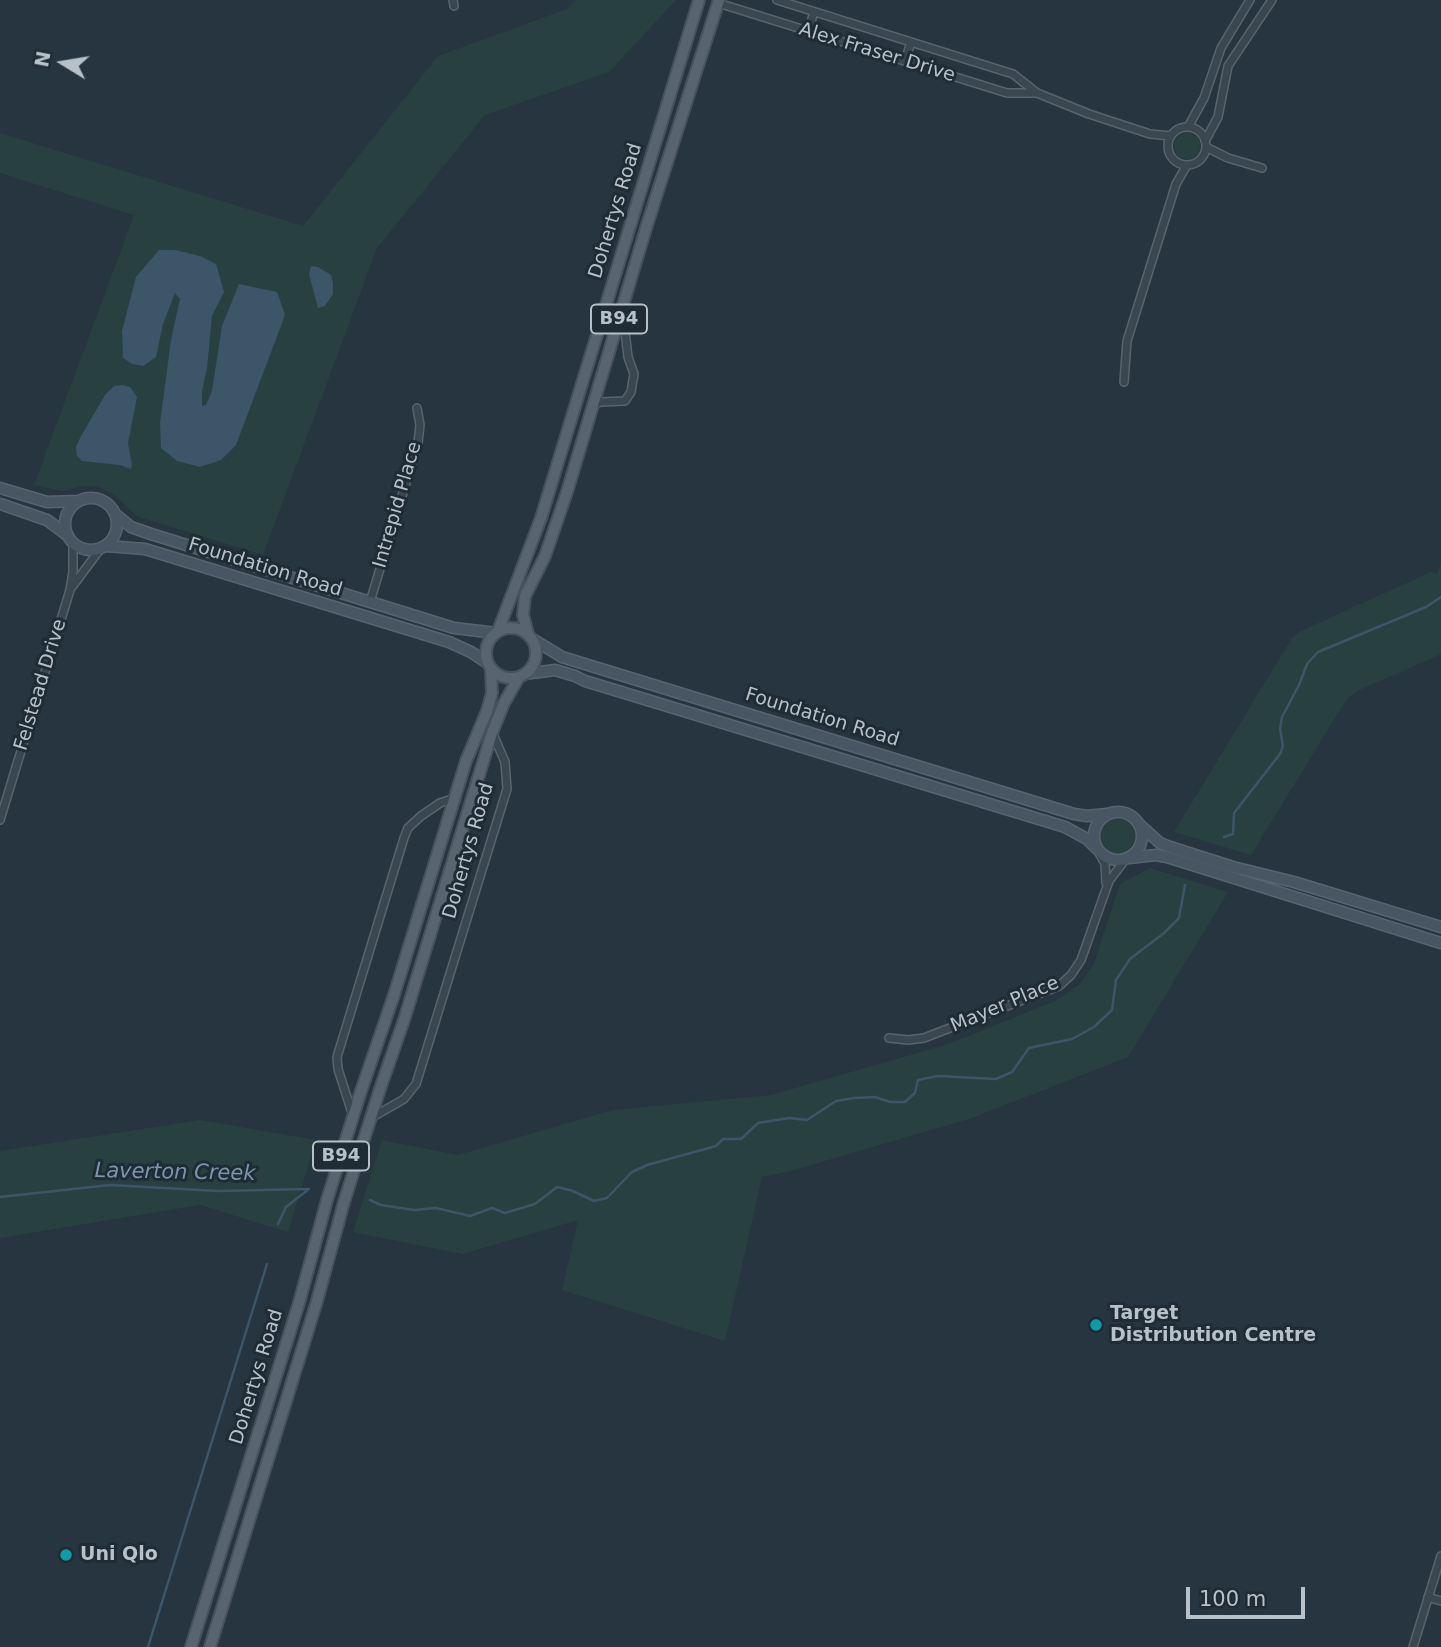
<!DOCTYPE html>
<html>
<head>
<meta charset="utf-8">
<style>
	body { margin:0 }
	#map { position:relative; width:1441px; height:1647px; overflow:hidden; background:#263540; font-family:"DejaVu Sans",sans-serif }
	canvas { display:block }
	.north { position:absolute; left:28px; top:28px; width:70px; height:70px; -webkit-text-stroke:5px #1f2b35; paint-order:stroke; rotate:281deg; font-size:19px; font-weight:700; line-height:28px; text-align:center; color:#b7c1ca }
	.north::after { content:''; display:block; margin:auto; width:24px; height:32px; background:#b7c1ca; clip-path:polygon(50% 0,100% 100%,50% 72%,0 100%) }
	.scale { position:absolute; left:1186px; top:1587px; width:119px; height:32px; box-sizing:border-box; border:4px solid #b7c1ca; border-top:0; padding-left:9px; font-size:21px; line-height:24px; white-space:nowrap; color:#b7c1ca; -webkit-text-stroke:5px #1f2b35; paint-order:stroke }
</style>
</head>
<body>
<div id="map">
<canvas width="1441" height="1647"></canvas>
<div class="north">N</div>
<div class="scale">100 m</div>
</div>
<script>
const context = document.querySelector('canvas').getContext('2d');
context.lineJoin = 'round';
function fill(path, color) {
  context.fillStyle = color;
  context.fill(path, 'evenodd');
}
function toPath(rows) {
  const path = new Path2D();
  for (const r of rows) {
    if (r.length === 3) {
      path.moveTo(r[0] + r[2], r[1]);
      path.arc(r[0], r[1], r[2], 0, 2 * Math.PI);
      continue;
    }
    path.moveTo(r[0], r[1]);
    for (let i = 2; i < r.length; i += 2) path.lineTo(r[i], r[i + 1]);
  }
  return path;
}
function strokePath(path, color, width, dash) {
  context.strokeStyle = color;
  context.lineWidth = width;
  context.lineCap = dash ? 'butt' : 'round';
  context.setLineDash(dash || []);
  context.stroke(path);
}
function drawText(font, color, halo, rows, align = 'center') {
  context.font = font + ' "DejaVu Sans",sans-serif';
  context.lineWidth = 6;
  context.setLineDash([]);
  context.textBaseline = 'middle';
  context.strokeStyle = halo;
  context.fillStyle = color;
  for (const [text, x, y, turn = 0] of rows) {
    context.save();
    context.translate(x, y);
    context.rotate((+turn || 0) * Math.PI / 180);
    context.textAlign = isNaN(turn) ? turn : align;
    if (halo) context.strokeText(text, 0, 0);
    context.fillText(text, 0, 0);
    context.restore();
  }
}
fill(toPath([
	[576,0,676,0,609,72,485,115,377,248,263,555,136,516,116,496,99,487,83,486,62,491,34,485,134,215,0,173,0,133,303,226,438,56,567,9],
	[1187,146,13],
	[1441,564,1441,654,1355,692,1346,700,1251,855,1174,832,1292,638,1301,631,1431,572,1437,574],
	[1118,836,17],
	[1150,868,1228,892,1128,1057,972,1118,794,1170,762,1177,725,1341,562,1290,578,1220,463,1254,353,1232,382,1140,458,1155,613,1110,771,1095,949,1044,1055,1001,1079,985,1094,964,1120,884],
	[200,1120,316,1140,288,1232,200,1205,0,1238,0,1151]
]), '#284140');
fill(toPath([
	[159,250,175,250,200,256,216,264,224,292,212,316,207,368,202,391,202,406,206,405,212,391,222,326,239,284,277,292,285,315,236,445,221,460,200,467,177,461,161,448,160,423,171,340,180,299,175,293,163,324,156,357,143,366,132,364,123,358,122,331,136,277],
	[311,266,318,267,331,275,333,283,333,294,325,306,318,308,309,274],
	[123,385,130,387,137,397,128,443,132,465,131,469,120,465,82,461,77,456,76,447,81,436,105,395,114,386]
]), '#3c5568');
strokePath(toPath([
	[1224,837,1233,834,1234,813,1280,754,1283,746,1280,729,1282,717,1299,685,1307,664,1318,652,1426,607,1441,597],
	[0,1197,110,1185,218,1191,309,1189],
	[370,1200,381,1205,414,1210,436,1208,470,1216,492,1208,505,1213,535,1204,557,1187,573,1191,594,1201,607,1198,632,1172,647,1165,709,1148,716,1146,723,1139,741,1139,758,1123,789,1118,807,1120,836,1101,854,1098,875,1097,890,1102,905,1102,915,1093,918,1080,938,1076,996,1079,1012,1072,1029,1048,1072,1039,1094,1027,1112,1010,1116,980,1130,959,1164,933,1179,918,1185,885],
	[278,1224,286,1207,309,1189],
	[148,1647,267,1264]
]), '#3c5568', 2.5);
const street = toPath([
	[453,0,454,6],
	[777,0,1013,74,1037,93,1089,114,1150,134,1171,136],
	[718,3,1007,93,1037,93],
	[808,32,814,12],
	[905,61,911,42],
	[1188,127,1204,98,1221,48,1250,0],
	[1187,146,19],
	[1205,141,1218,117,1228,66,1272,0],
	[1206,147,1228,158,1262,168],
	[1124,382,1127,341,1176,184,1187,165],
	[593,406,600,402,625,401,631,392,634,374,628,357,623,314],
	[72,587,101,548],
	[370,602,418,443,420,425,417,408],
	[0,820,70,590,73,572,73,543],
	[1098,851,1105,864,1106,883],
	[889,1038,908,1040,924,1038,1059,986,1071,975,1081,960,1109,881,1125,860],
	[353,1116,338,1069,337,1057,404,838,408,828,421,816,440,803,455,798],
	[371,1118,404,1099,416,1084,507,789,505,762,493,734],
	[1428,1597,1441,1601],
	[1413,1647,1441,1556]
]);
const secondary = toPath([
	[0,488,47,502,78,501],
	[91,524,26],
	[0,504,47,520,67,535],
	[115,514,131,527,151,534,454,628,496,633],
	[106,546,145,549,449,642,471,652,489,664],
	[531,638,562,657,1074,814,1087,816,1107,814],
	[524,674,555,670,575,676,585,681,1065,827,1087,839,1096,848],
	[1118,836,24],
	[1140,825,1160,843,1170,847,1233,867,1294,882,1441,927],
	[1129,858,1156,855,1167,857,1441,943]
]);
const primary = toPath([
	[511,653,25],
	[498,631,541,518,699,0],
	[528,634,523,615,525,596,545,556,567,492,647,225,719,0],
	[191,1647,299,1303,327,1200,361,1091,394,995,466,761,487,711,492,693,491,668],
	[210,1647,317,1301,344,1202,380,1089,404,1020,492,733,504,703,519,677]
]);
strokePath(street, '#58646d', 10);
strokePath(secondary, '#58646d', 13);
strokePath(primary, '#47525c', 14);
strokePath(street, '#3a4650', 7);
strokePath(secondary, '#485663', 10);
strokePath(primary, '#586570', 10);
for (const [x, y, r, color] of [
	[1096,1325,7,"#0f9aa8"],
	[66,1555,7,"#0f9aa8"]
]) {
  const dot = new Path2D();
  dot.arc(x, y, r, 0, 2 * Math.PI);
  context.fillStyle = color;
  context.fill(dot);
  strokePath(dot, '#1f2b35', 2.5);
}
for (const [x, y, w] of [
	[619,319,56],
	[341,1156,56]
]) {
  const box = new Path2D();
  box.roundRect(x - w / 2, y - 14.5, w, 29, 5);
  context.fillStyle = '#1f2b35';
  context.fill(box);
  strokePath(box, '#b7c1ca', 2);
}
drawText('bold 18px', '#b7c1ca', null, [
	["B94",619,319],
	["B94",341,1156]
]);
drawText('19px', '#b7c1ca', '#1f2b35', [
	["Alex Fraser Drive",877,53,17],
	["Dohertys Road",616,211,-73],
	["Intrepid Place",398,505,-74],
	["Foundation Road",265,568,17],
	["Felstead Drive",41,685,-73],
	["Foundation Road",822,718,17],
	["Dohertys Road",469,851,-74],
	["Mayer Place",1005,1005,-23],
	["Dohertys Road",257,1377,-73]
]);
drawText('bold 19px', '#b7c1ca', '#1f2b35', [
	["Target",1110,1314],
	["Distribution Centre",1110,1336],
	["Uni Qlo",80,1555]
], 'left');
drawText('italic 21px', '#7896ac', '#1f2b35', [
	["Laverton Creek",175,1173,1]
]);
</script>
</body>
</html>
